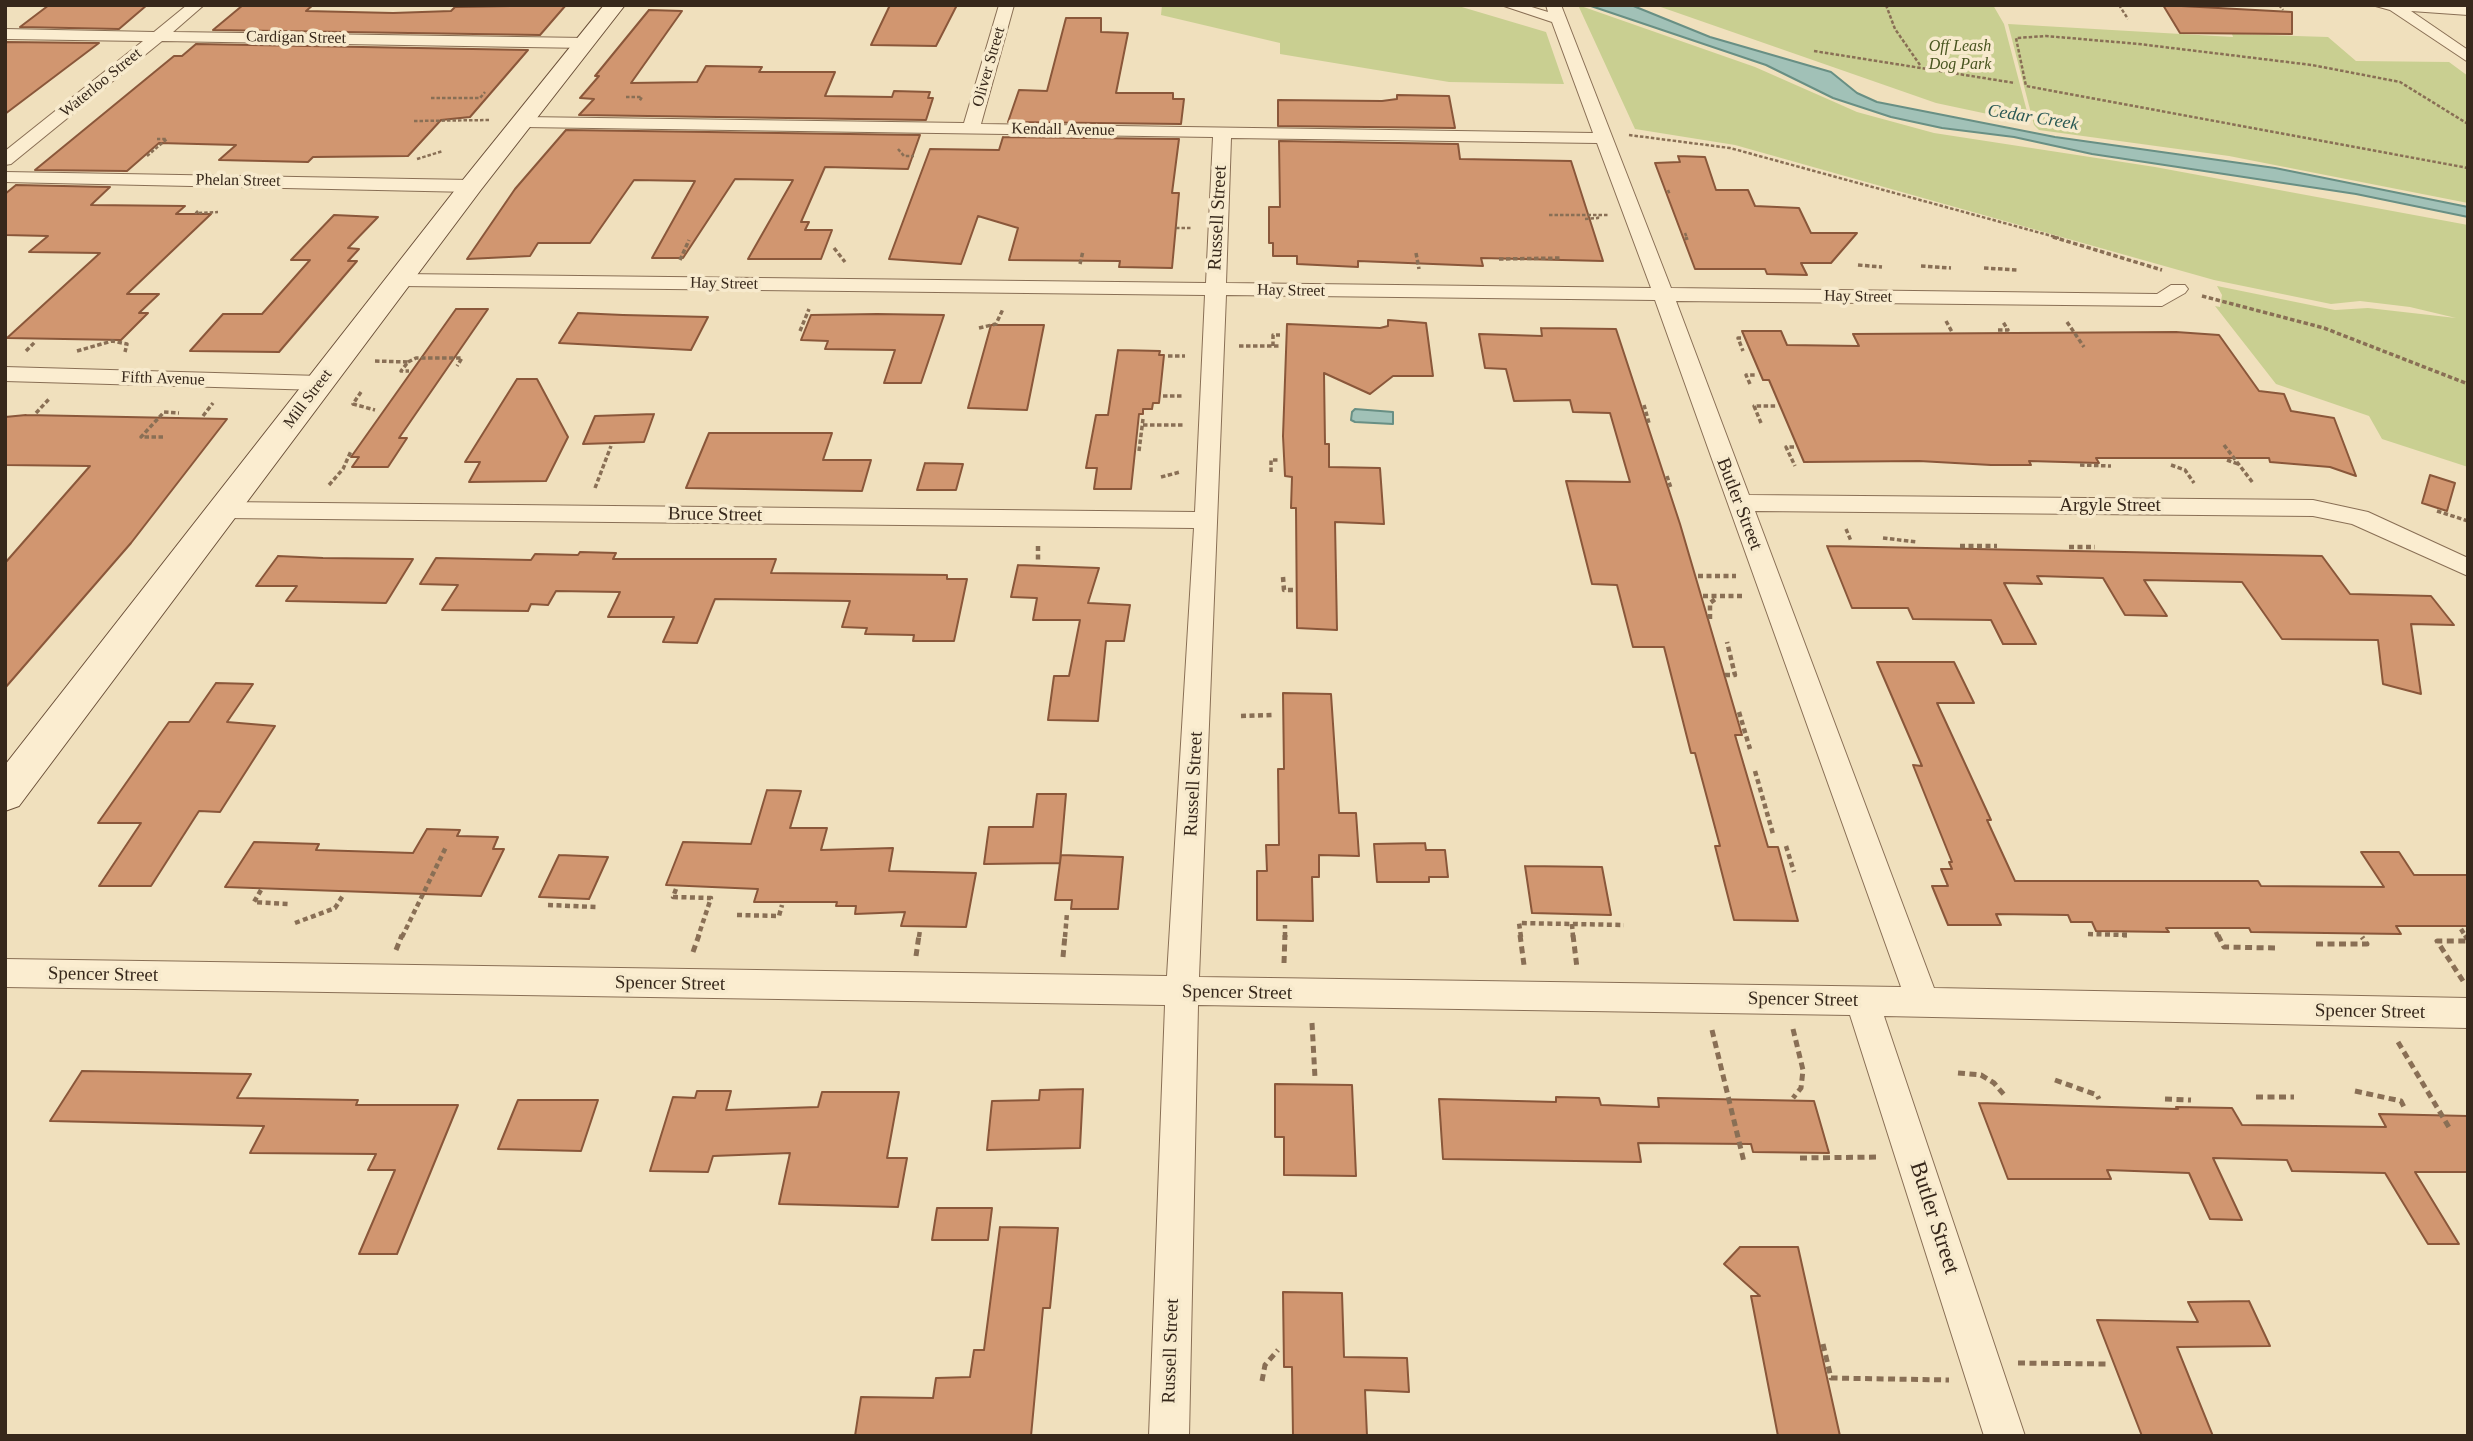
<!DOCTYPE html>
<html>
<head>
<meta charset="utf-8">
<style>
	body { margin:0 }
	#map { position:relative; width:2473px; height:1441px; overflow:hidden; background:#f0e0bd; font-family:Georgia,serif }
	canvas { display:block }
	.frame { position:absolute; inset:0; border:7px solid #37281b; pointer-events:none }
</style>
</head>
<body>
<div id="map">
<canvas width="2473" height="1441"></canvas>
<div class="frame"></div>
</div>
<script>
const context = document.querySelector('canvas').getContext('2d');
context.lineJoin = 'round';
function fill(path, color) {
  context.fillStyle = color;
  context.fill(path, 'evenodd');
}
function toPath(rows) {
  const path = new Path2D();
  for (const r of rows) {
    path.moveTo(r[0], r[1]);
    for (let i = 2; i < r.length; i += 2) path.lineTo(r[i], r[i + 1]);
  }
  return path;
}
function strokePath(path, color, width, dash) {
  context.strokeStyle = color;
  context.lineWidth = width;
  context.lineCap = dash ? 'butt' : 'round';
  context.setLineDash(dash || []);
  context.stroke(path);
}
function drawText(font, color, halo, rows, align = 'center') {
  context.font = font + ' Georgia,serif';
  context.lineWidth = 7;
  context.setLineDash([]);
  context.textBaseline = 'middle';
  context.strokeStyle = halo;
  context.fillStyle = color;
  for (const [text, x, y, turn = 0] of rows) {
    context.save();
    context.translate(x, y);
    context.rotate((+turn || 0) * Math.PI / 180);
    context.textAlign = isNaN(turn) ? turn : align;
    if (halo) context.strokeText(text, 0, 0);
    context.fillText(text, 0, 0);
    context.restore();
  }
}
fill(toPath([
	[1162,5,1455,5,1546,32,1564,84,1449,82,1280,54,1280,43,1161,15],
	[1578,5,1755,67,1857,112,1934,133,2155,167,2468,225,2468,467,2382,439,2369,416,2276,384,2215,306,2220,307,2222,295,2217,286,2335,310,2368,308,2456,318,2410,307,2360,301,2331,304,2214,280,1735,145,1635,129],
	[1655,5,1993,5,2004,24,2030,123,1936,103],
	[2008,24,2233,37,2232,34,2328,37,2356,61,2449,62,2468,76,2468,203,2229,156,2039,130,2034,125]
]), '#c9cf91');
const water = toPath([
	[1588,5,1631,5,1710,37,1831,72,1857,93,1877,102,2055,137,2275,168,2468,207,2468,217,2356,194,2092,154,2014,137,1942,128,1891,117,1833,98,1766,65,1588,5],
	[1355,409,1393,412,1393,424,1355,422,1351,420,1352,412,1355,409]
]);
fill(water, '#a1c1b7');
strokePath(water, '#688f84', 2);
const building = toPath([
	[49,5,147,5,119,29,20,27,49,5],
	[243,5,313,5,306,11,393,13,451,11,455,7,566,5,540,35,213,30,243,5],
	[890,5,957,5,936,46,871,45,890,5],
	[2163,5,2292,12,2292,34,2180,33,2163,5],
	[649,10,682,11,631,83,697,82,706,66,762,67,759,72,835,72,825,96,892,97,894,91,930,92,928,98,933,98,926,120,579,115,594,99,580,98,599,76,595,76,649,10],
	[1066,18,1101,18,1101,32,1128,33,1116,93,1173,93,1173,99,1184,99,1181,124,1008,122,1019,90,1047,91,1066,18],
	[5,42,99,43,5,114,5,42],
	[196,44,528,50,470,117,441,120,408,156,313,157,308,162,219,160,236,145,159,143,127,171,35,170,174,56,182,56,196,44],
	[1397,95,1449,96,1455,128,1278,126,1278,100,1382,101,1397,99,1397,95],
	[566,130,920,135,908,169,825,167,801,222,809,222,805,230,832,230,821,259,748,259,793,180,735,179,683,258,652,258,695,181,634,180,590,243,538,243,530,256,467,259,515,189,566,130],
	[1003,137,1179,139,1172,193,1179,193,1172,268,1119,267,1120,261,1009,260,1018,228,978,216,961,264,889,259,930,149,999,150,1003,137],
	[1279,141,1458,144,1460,159,1571,161,1603,261,1481,258,1483,266,1358,261,1358,267,1297,264,1297,256,1273,256,1273,243,1269,243,1269,207,1280,207,1279,141],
	[1678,156,1705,157,1716,190,1748,190,1755,206,1799,208,1811,233,1857,233,1831,263,1801,263,1807,275,1767,274,1765,269,1695,269,1655,163,1680,162,1678,156],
	[16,185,110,187,91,205,185,206,176,214,211,214,127,294,159,294,139,313,148,313,121,340,7,338,100,253,29,252,48,236,5,235,5,194,16,185],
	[334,215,378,217,348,248,359,249,348,261,357,261,279,352,190,351,223,314,262,314,310,260,291,260,334,215],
	[456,309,488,309,399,438,407,438,388,467,352,467,359,457,351,457,456,309],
	[578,313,623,315,708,317,691,350,559,343,578,313],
	[877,314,944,315,921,383,884,383,895,350,825,349,828,341,801,340,811,315,877,314],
	[1388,320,1426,323,1433,376,1393,376,1370,394,1324,373,1325,444,1329,444,1329,467,1380,468,1384,524,1335,522,1337,630,1297,628,1296,508,1291,508,1292,477,1285,476,1283,436,1287,324,1380,328,1388,326,1388,320],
	[991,325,1044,325,1027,410,968,408,991,325],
	[1541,328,1616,329,1680,524,1742,735,1735,735,1768,847,1778,847,1798,921,1734,920,1715,846,1720,846,1695,753,1691,753,1664,647,1633,647,1617,585,1592,584,1566,481,1630,482,1610,413,1573,412,1570,400,1514,401,1506,369,1485,368,1479,334,1542,336,1541,328],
	[1742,331,1781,331,1787,345,1859,346,1853,334,2176,332,2219,335,2259,391,2284,394,2291,411,2334,418,2356,476,2330,467,2270,462,2269,458,2096,458,2099,463,2029,461,2031,465,1991,465,1919,461,1804,462,1769,380,1763,380,1742,331],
	[1118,350,1160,351,1159,355,1164,355,1159,403,1153,403,1152,409,1143,409,1143,414,1139,414,1131,489,1094,489,1097,468,1086,468,1096,415,1108,415,1118,350],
	[517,379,537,379,568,437,546,481,469,482,480,462,465,462,517,379],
	[654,414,644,442,583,444,595,416,654,414],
	[26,415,227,419,131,543,5,688,5,563,90,466,5,465,5,417,26,415],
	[709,433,832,433,823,460,871,460,862,491,686,488,709,433],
	[925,463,963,464,956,490,917,490,925,463],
	[2430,475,2455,483,2447,511,2422,503,2430,475],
	[1827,546,2322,556,2350,594,2431,596,2454,625,2411,624,2421,694,2383,684,2378,640,2282,639,2242,582,2144,580,2167,616,2125,615,2103,578,2037,576,2042,584,2004,583,2036,644,2003,644,1991,620,1913,619,1908,608,1852,608,1827,546],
	[580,552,616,553,613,559,776,559,771,573,947,575,947,579,967,579,954,641,913,641,914,635,865,634,867,628,842,627,850,601,715,599,697,643,663,642,674,617,608,617,620,592,556,591,548,605,531,604,528,611,442,610,458,585,420,584,436,558,531,560,535,554,578,555,580,552],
	[278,556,323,558,413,559,386,603,286,601,297,586,256,586,278,556],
	[1018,565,1099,568,1088,603,1130,605,1124,641,1106,641,1098,721,1048,720,1054,676,1069,676,1080,620,1033,620,1037,598,1011,597,1018,565],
	[1877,662,1954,662,1974,703,1937,703,1991,820,1987,820,2015,881,2258,881,2261,886,2384,887,2361,852,2399,852,2414,875,2468,875,2468,926,2396,926,2401,934,2251,932,2249,928,2166,928,2169,932,2096,931,2092,922,2071,922,2068,915,1996,914,2001,925,1948,925,1932,886,1948,886,1941,869,1952,869,1949,862,1952,862,1913,765,1922,766,1877,662],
	[216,683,253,684,227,722,275,726,220,812,199,811,151,886,99,886,141,823,98,823,169,722,189,722,216,683],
	[1283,693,1331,694,1339,813,1356,813,1359,856,1319,855,1319,877,1312,877,1313,921,1257,920,1257,871,1267,871,1266,845,1279,845,1278,769,1284,769,1283,693],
	[767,790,801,791,790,828,827,828,821,850,893,848,889,871,976,873,966,927,901,926,905,912,855,914,856,906,836,906,837,902,754,902,758,889,666,885,683,842,751,844,767,790],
	[1037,794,1066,794,1060,863,984,864,989,827,1033,827,1037,794],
	[427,829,460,830,457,836,498,837,493,849,504,849,481,896,225,887,254,842,319,844,316,850,413,853,427,829],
	[1425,843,1426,850,1445,850,1448,877,1429,877,1429,882,1377,882,1374,844,1425,843],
	[559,855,608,857,589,899,539,897,559,855],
	[1061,855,1123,857,1118,909,1071,909,1072,900,1055,900,1061,855],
	[1525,866,1602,867,1611,915,1532,913,1525,866],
	[82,1071,251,1074,237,1098,358,1100,356,1105,458,1105,397,1254,359,1254,395,1170,368,1170,376,1154,250,1153,264,1126,50,1121,82,1071],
	[1275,1084,1352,1085,1356,1176,1284,1175,1284,1137,1275,1137,1275,1084],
	[1083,1089,1080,1148,987,1150,992,1101,1039,1100,1040,1090,1083,1089],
	[697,1091,731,1091,726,1110,818,1107,822,1092,899,1092,887,1158,907,1158,898,1207,779,1204,790,1153,713,1156,708,1172,650,1171,673,1097,695,1098,697,1091],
	[1556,1097,1599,1098,1601,1105,1659,1107,1658,1098,1814,1101,1829,1153,1753,1152,1751,1144,1638,1143,1641,1162,1443,1159,1439,1099,1556,1102,1556,1097],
	[518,1100,598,1100,581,1151,498,1149,518,1100],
	[1979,1103,2178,1109,2176,1107,2232,1108,2242,1125,2386,1127,2379,1114,2468,1116,2468,1172,2415,1172,2459,1244,2428,1244,2385,1173,2292,1171,2287,1160,2213,1158,2242,1220,2210,1219,2189,1173,2107,1170,2111,1179,2008,1179,1979,1103],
	[937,1208,992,1208,988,1240,932,1240,937,1208],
	[1000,1227,1058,1228,1050,1308,1043,1308,1031,1436,855,1436,861,1397,933,1398,936,1378,970,1377,974,1350,984,1350,1000,1227],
	[1740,1247,1798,1247,1840,1436,1778,1436,1751,1296,1760,1296,1724,1264,1740,1247],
	[1283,1292,1342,1293,1344,1357,1407,1358,1409,1392,1365,1390,1367,1436,1293,1436,1292,1367,1284,1367,1283,1292],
	[2249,1301,2270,1346,2177,1347,2213,1436,2142,1436,2097,1320,2198,1322,2188,1302,2249,1301]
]);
fill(building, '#d19670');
strokePath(building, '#8a573a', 2);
const street = toPath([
	[187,5,204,5,173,32,586,38,594,43,586,48,162,41,11,164,5,165,5,151,143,41,5,39,5,29,154,32,187,5],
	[999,5,1014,5,981,124,1593,133,1552,22,1501,5,1525,5,1548,12,1546,5,1561,5,1671,288,2157,294,2171,285,2185,285,2188,289,2185,293,2162,306,1676,301,1749,495,2313,500,2368,512,2468,558,2468,576,2352,524,2313,516,1755,511,1934,988,2468,998,2468,1028,1884,1016,2025,1436,1984,1436,1850,1015,1198,1005,1189,1436,1149,1436,1165,1005,5,987,5,959,1167,976,1194,528,224,518,215,515,212,510,215,505,224,502,1195,512,1205,295,401,286,391,280,401,274,1206,283,1213,137,524,127,515,122,524,117,964,123,999,5],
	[1231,138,1597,143,1651,288,1226,283,1231,138],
	[1226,295,1655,300,1901,987,1199,977,1226,295],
	[2372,5,2468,5,2468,15,2411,11,2468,50,2468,62,2390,10,2372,5],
	[5,172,471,180,480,186,471,192,5,182,5,172],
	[5,367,320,376,331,383,320,390,5,381,5,367]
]);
const secondary = toPath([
	[604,5,625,5,480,191,19,806,5,811,5,765,462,181,604,5]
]);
strokePath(street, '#896f55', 2);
strokePath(secondary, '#6b5039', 2);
strokePath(toPath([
	[1886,5,1895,29,1920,65],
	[2119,5,2128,19],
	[2279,5,2283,10],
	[1814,51,2015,83],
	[626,97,642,97,639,102],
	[431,98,480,98,485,92],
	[414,121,490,120],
	[2468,124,2400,82,2312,65,2139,44,2046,36,2016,38,2026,86,2468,168],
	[1629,135,1730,148,2059,238],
	[898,149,904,156,914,156],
	[147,156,167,139,157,139],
	[417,159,443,151],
	[1668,190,1670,195],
	[198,211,196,213,218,212],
	[1549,215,1608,215],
	[1585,219,1598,218,1598,215],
	[1176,228,1192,228],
	[1685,233,1687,238]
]), '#896f55', 2.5, [3.5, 2]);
strokePath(toPath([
	[1686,237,1687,240],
	[2053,237,2162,270],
	[834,248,845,262],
	[1416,253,1419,269],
	[1499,259,1562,258],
	[680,260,689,240],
	[1080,264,1083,251],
	[1858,265,1882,267],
	[1921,266,1951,268],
	[1984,268,2017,270],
	[2202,296,2324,328,2468,384],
	[1946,321,1952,332],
	[2067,322,2084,347],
	[979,328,996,324,1003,309],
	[1998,330,2008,330,2003,322],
	[800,331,809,309],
	[1741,338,1738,338,1743,351],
	[1239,346,1281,346],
	[1273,346,1273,335,1280,335],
	[26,351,35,342],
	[77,351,112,341,127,344,125,352],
	[1168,356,1185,356],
	[375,361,408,362,401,371,409,371],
	[408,362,416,358,462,358,457,366],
	[1750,384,1746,375,1755,375],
	[361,392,353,404,375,410],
	[1163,396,1184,396],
	[1644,405,1649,423],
	[36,413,49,399],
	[203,416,213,403],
	[1761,423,1754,406,1776,406],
	[1143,425,1184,425],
	[163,437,141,437,164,412,179,413],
	[2224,445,2253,483],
	[1794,447,1786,447,1795,466],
	[1139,451,1143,419],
	[2227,460,2238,464],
	[2080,465,2111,466],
	[2171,465,2185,470,2194,483],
	[1271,472,1271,460,1280,460],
	[1667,476,1671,488],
	[1161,477,1180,472],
	[329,485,343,469,351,451],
	[595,488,611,446],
	[2437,511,2468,521],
	[1846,529,1851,541],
	[1883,538,1917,542]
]), '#896f55', 3.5, [4.5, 2.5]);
strokePath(toPath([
	[1038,546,1038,561],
	[1960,546,1997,546],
	[2069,547,2095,547],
	[1698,576,1736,576],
	[1283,577,1284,590,1294,590],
	[1703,596,1744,596],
	[1710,619,1710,603,1717,598],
	[1725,675,1735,675,1727,642],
	[1739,712,1750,749],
	[1241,716,1272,715],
	[1755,771,1773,834],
	[1786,846,1794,872],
	[676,889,673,897,711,898,698,937],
	[261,890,254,902,289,904],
	[548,905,596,907],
	[737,915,779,916,782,905],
	[295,923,335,908,344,894],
	[1572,924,1573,937],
	[2461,929,2466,937],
	[2216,932,2218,937],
	[2088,934,2127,935],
	[402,937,446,847],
	[919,937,920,930],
	[1065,937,1067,913],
	[1285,937,1285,925],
	[1521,937,1519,923,1624,925]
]), '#896f55', 4.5, [5, 3.5]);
strokePath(toPath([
	[1520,935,1524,965],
	[1573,935,1577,968],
	[2123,935,2127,935],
	[2218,935,2224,947,2275,948],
	[2465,935,2468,939],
	[2316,944,2367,944,2362,937],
	[396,950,402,935],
	[693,952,699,935],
	[916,956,919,935],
	[1063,957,1065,935],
	[1284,963,1285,935],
	[2463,981,2437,941,2468,941],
	[1312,1023,1315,1078],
	[1793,1029,1803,1070,1801,1088,1793,1098],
	[1712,1030,1744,1162],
	[2398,1042,2450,1129],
	[1958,1073,1981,1075,1994,1083,2006,1097],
	[2055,1080,2097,1095,2099,1099],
	[2355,1091,2401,1101,2405,1109],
	[2256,1097,2294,1097],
	[2165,1099,2191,1100],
	[1800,1158,1880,1157],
	[1823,1344,1831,1378,1949,1380],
	[2018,1363,2108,1364],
	[1262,1381,1265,1365,1278,1350]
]), '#896f55', 5, [7, 4.5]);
fill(street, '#fbedd0');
fill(secondary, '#fbedd0');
drawText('16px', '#37281b', '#f7eacd', [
	["Cardigan Street",296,38,1],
	["Oliver Street",989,67,-74],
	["Waterloo Street",101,83,-39],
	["Kendall Avenue",1063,130,1],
	["Phelan Street",238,181,1],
	["Hay Street",724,284,1],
	["Hay Street",1291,291,1],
	["Hay Street",1858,297,1],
	["Fifth Avenue",163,379,2],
	["Mill Street",308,399,-53]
]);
drawText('italic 16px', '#495520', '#f7eacd', [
	["Off Leash",1960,47],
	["Dog Park",1960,65]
]);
drawText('italic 18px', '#295854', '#f7eacd', [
	["Cedar Creek",2033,118,9]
]);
drawText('19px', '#37281b', '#f7eacd', [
	["Russell Street",1218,218,-87],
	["Butler Street",1739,504,69],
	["Argyle Street",2110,506],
	["Bruce Street",715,515,1],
	["Russell Street",1194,784,-87],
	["Spencer Street",103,975,1],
	["Spencer Street",670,984,1],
	["Spencer Street",1237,993,1],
	["Spencer Street",1803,1000,1],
	["Spencer Street",2370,1012,1],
	["Russell Street",1171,1351,-88]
]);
drawText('23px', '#37281b', '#f7eacd', [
	["Butler Street",1934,1218,72]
]);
</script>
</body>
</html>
